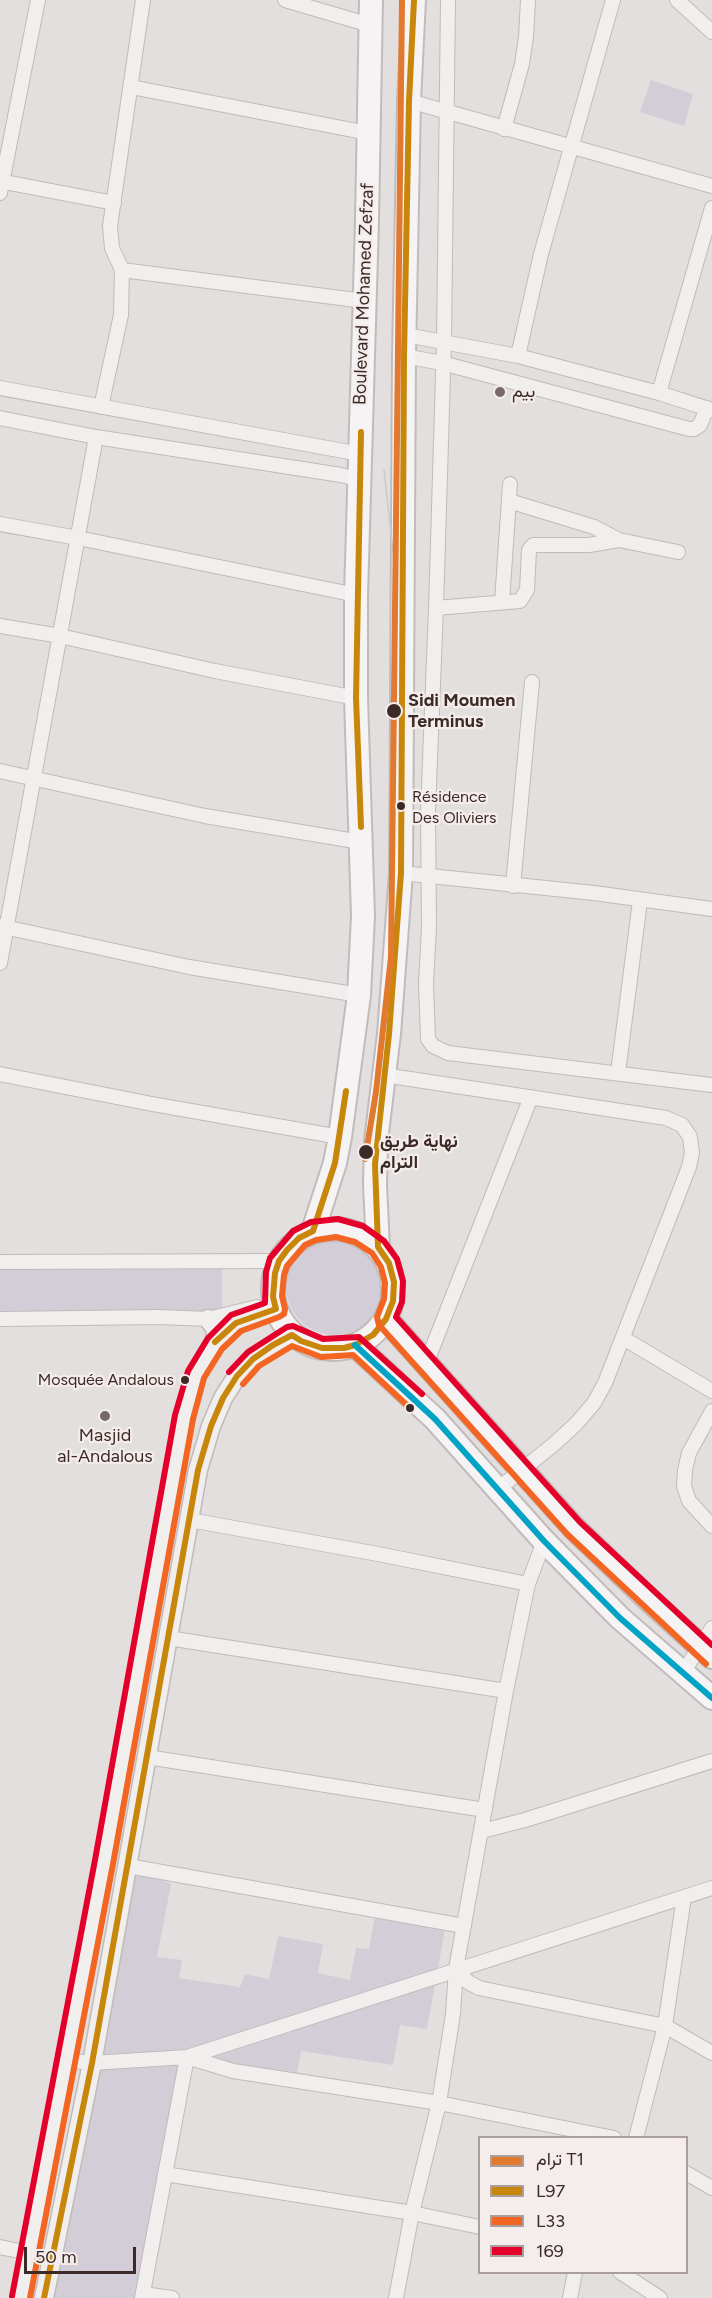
<!DOCTYPE html>
<html>
<head>
<meta charset="utf-8">
<style>
	body { margin:0 }
	#map { position:relative; width:712px; height:2298px; overflow:hidden; background:#e4dfdf; font-family:Figtree,Vazirmatn,sans-serif }
	canvas { display:block }
	.legend { position:absolute; left:478px; top:2136px; width:210px; height:138px; box-sizing:border-box; background:#f4edec; border:2px solid #aa9f9d; margin:0; padding:8px 10px; list-style:none; font-size:18px; color:#3c2a27 }
	.legend li { display:flex; align-items:center; gap:12px; height:30px }
	.legend b { width:30px; border:2px solid #aa9f9d }
	.scale { position:absolute; left:24px; top:2247px; width:112px; height:27px; box-sizing:border-box; border:3px solid #3c2a27; border-top:0; padding-left:8px; font-size:18px; line-height:21px; white-space:nowrap; color:#3c2a27; -webkit-text-stroke:4px #f4edec; paint-order:stroke }
</style>
</head>
<body>
<div id="map">
<canvas width="712" height="2298"></canvas>
<ul class="legend">
<li><b style="height:8px;background:#e1792f"></b>ترام T1</li>
<li><b style="height:8px;background:#c8870a"></b>L97</li>
<li><b style="height:8px;background:#f26522"></b>L33</li>
<li><b style="height:8px;background:#e4002b"></b>169</li>
</ul>
<div class="scale">50 m</div>
</div>
<script>
const context = document.querySelector('canvas').getContext('2d');
context.lineJoin = 'round';
function fill(path, color) {
  context.fillStyle = color;
  context.fill(path, 'evenodd');
}
function toPath(rows) {
  const path = new Path2D();
  for (const r of rows) {
    if (r.length === 3) {
      path.moveTo(r[0] + r[2], r[1]);
      path.arc(r[0], r[1], r[2], 0, 2 * Math.PI);
      continue;
    }
    path.moveTo(r[0], r[1]);
    for (let i = 2; i < r.length; i += 2) path.lineTo(r[i], r[i + 1]);
  }
  return path;
}
function strokePath(path, color, width, dash) {
  context.strokeStyle = color;
  context.lineWidth = width;
  context.lineCap = dash ? 'butt' : 'round';
  context.setLineDash(dash || []);
  context.stroke(path);
}
function drawText(font, color, halo, rows, align = 'center') {
  context.font = font + ' Figtree,Vazirmatn,sans-serif';
  context.lineWidth = 4.5;
  context.setLineDash([]);
  context.textBaseline = 'middle';
  context.strokeStyle = halo;
  context.fillStyle = color;
  for (const [text, x, y, turn = 0] of rows) {
    context.save();
    context.translate(x, y);
    context.rotate((+turn || 0) * Math.PI / 180);
    context.textAlign = isNaN(turn) ? turn : align;
    if (halo) context.strokeText(text, 0, 0);
    context.fillText(text, 0, 0);
    context.restore();
  }
}
fill(toPath([
	[651,80,693,94,684,126,640,112],
	[335,1286,49],
	[222,1267,222,1312,0,1316,0,1270],
	[128,1866,171,1884,157,1957,182,1960,179,1978,240,1987,245,1974,269,1979,278,1936,323,1944,318,1973,350,1980,356,1948,369,1949,375,1916,473,1933,445,1929,427,2029,400,2025,393,2065,301,2051,297,2073,187,2057,144,2298,44,2298]
]), '#d2cdd7');
const minor = toPath([
	[285,0,370,25],
	[448,0,444,342,436,608,428,810,429,927,426,984,428,1039,433,1046,448,1053,712,1085],
	[613,0,541,254,518,356,659,393,712,410],
	[677,0,712,32],
	[131,87,368,133],
	[409,101,712,186],
	[504,129,522,64,526,37,528,0],
	[0,181,114,203],
	[0,193,38,0],
	[122,270,364,301],
	[406,335,518,356],
	[404,356,442,363,689,429,694,429,700,425,707,408],
	[0,388,360,454],
	[659,393,712,208],
	[101,407,121,315,122,270,112,248,110,226,143,0],
	[0,418,96,437,341,475,360,480],
	[509,501,594,527,619,540],
	[0,524,78,538,356,595],
	[502,602,510,484],
	[436,608,520,601,527,590,529,550,533,545,589,545,619,540,678,552],
	[0,626,60,636,215,671,356,698],
	[0,771,205,816,361,842],
	[401,873,594,893,712,909],
	[513,886,532,682],
	[0,926,189,967,359,995],
	[0,963,96,437],
	[618,1073,640,901],
	[0,1074,152,1104,340,1137],
	[384,1075,666,1118,682,1125,690,1137,692,1153,689,1167,605,1383,594,1403,576,1424,553,1445,498,1489],
	[0,1262,279,1261],
	[0,1319,159,1317,208,1319,257,1307],
	[623,1338,712,1391],
	[426,1364,531,1097],
	[712,1411,689,1453,685,1470,684,1486,689,1501,712,1526],
	[190,1520,378,1554,528,1584],
	[168,1638,506,1691],
	[682,1674,712,1628],
	[147,1757,485,1810],
	[482,1831,525,1820,712,1761],
	[128,1866,464,1926],
	[456,1969,468,1982,479,1988,665,2026,712,2053],
	[66,2060,92,2063,187,2057,712,1888],
	[636,2138,665,2026,684,1897],
	[686,2173,712,2188],
	[165,2174,412,2213,480,2227],
	[0,2247,29,2253],
	[620,2272,660,2298],
	[143,2294,172,2298],
	[142,2298,187,2057,233,2071,439,2103,614,2138],
	[396,2298,412,2213,439,2103,453,2014,456,1969,506,1691,528,1584,544,1541],
	[570,2298,575,2272]
]);
const tertiary = toPath([
	[208,1319,216,1329,215,1343],
	[21,2298,104,1862,184,1417,196,1374,215,1343,236,1323,276,1309],
	[44,2298,92,2063,198,1470,211,1426,223,1398,237,1376,253,1359,292,1335]
]);
const primary = toPath([
	[333,1289,60],
	[313,1231,335,1163,340,1137,359,995,363,916,356,698,356,595,367,221,371,0],
	[378,1247,375,1185,376,1141,389,1034,401,873,404,356,409,101,414,0],
	[386,1319,574,1528,648,1599,712,1657],
	[355,1345,435,1419,544,1541,620,1618,712,1698]
]);
strokePath(minor, '#c0bbba', 16);
strokePath(tertiary, '#c0bbba', 21);
strokePath(primary, '#c1bcbb', 26);
strokePath(minor, '#f1eeee', 14);
strokePath(tertiary, '#f1eeee', 18);
strokePath(primary, '#f5f3f3', 22);
strokePath(toPath([
	[384,470,396,579]
]), '#ccc8c7', 1.5);
strokePath(toPath([
	[361,432,356,698,361,827],
	[215,1342,236,1323,276,1309,273,1297,275,1273,279,1261,287,1250,299,1238,313,1231,335,1163,346,1091],
	[44,2298,92,2063,198,1470,211,1426,223,1398,237,1376,253,1359,273,1345,292,1335,301,1341,322,1348,344,1348,355,1345,373,1335,386,1319,393,1301,394,1282,389,1263,378,1247,375,1164,389,1034,401,873,404,356,409,101,414,0]
]), '#c8870a', 6);
strokePath(toPath([
	[243,1384,259,1366,292,1346,321,1357,353,1355,410,1408],
	[30,2298,113,1864,193,1419,204,1378,222,1349,241,1331,279,1317,284,1314,285,1309,282,1296,284,1275,287,1266,305,1245,316,1240,336,1237,355,1242,372,1253,381,1267,385,1283,384,1299,377,1317,379,1325,567,1534,706,1664]
]), '#f26522', 6);
strokePath(toPath([
	[229,1372,248,1352,287,1327,293,1326,323,1339,359,1337,422,1394],
	[12,2296,95,1860,175,1415,188,1371,208,1338,231,1315,265,1303,266,1272,270,1258,293,1231,311,1222,338,1219,363,1226,384,1241,397,1259,403,1281,402,1302,396,1317,580,1522,712,1645]
]), '#e4002b', 6);
strokePath(toPath([
	[355,1345,435,1419,544,1541,620,1618,712,1698]
]), '#03a3c6', 6);
strokePath(toPath([
	[365,1159,376,1092,391,957,402,0]
]), '#e1792f', 6);
for (const [x, y, r, color] of [
	[500,392,6,"#776967"],
	[394,711,8,"#3c2a27"],
	[401,806,5,"#3c2a27"],
	[366,1152,8,"#3c2a27"],
	[185,1380,5,"#3c2a27"],
	[410,1408,5,"#3c2a27"],
	[105,1416,6,"#776967"]
]) {
  const dot = new Path2D();
  dot.arc(x, y, r, 0, 2 * Math.PI);
  context.fillStyle = color;
  context.fill(dot);
  strokePath(dot, '#f4edec', 2);
}
drawText('16px', '#3c2a27', '#f4edec', [
	["Résidence",412,797],
	["Des Oliviers",412,818],
	["Mosquée Andalous",174,1380,"right"]
], 'left');
drawText('18px', '#3c2a27', '#f4edec', [
	["Boulevard Mohamed Zefzaf",364,294,-88]
]);
drawText('18px', '#3c2a27', '#f4edec', [
	["بيم",512,392],
	["Masjid",105,1436,"center"],
	["al-Andalous",105,1457,"center"]
], 'left');
drawText('bold 18px', '#3c2a27', '#f4edec', [
	["Sidi Moumen",408,701],
	["Terminus",408,722],
	["نهاية طريق",380,1142],
	["الترام",380,1163]
], 'left');
</script>
</body>
</html>
